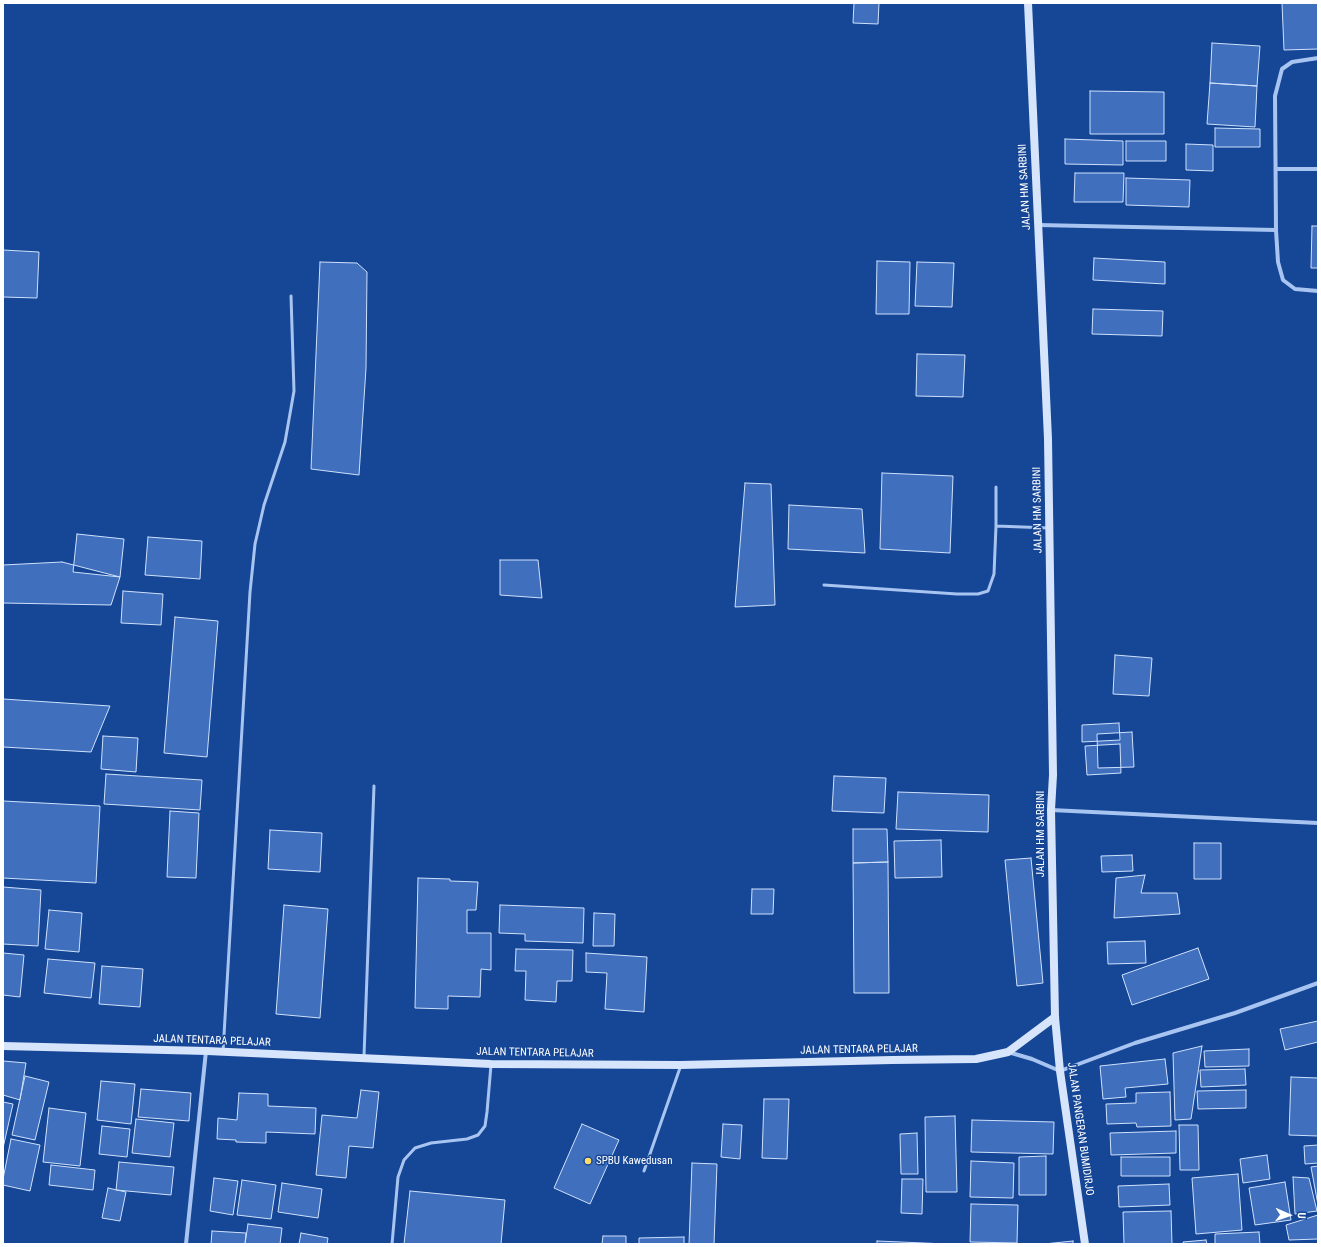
<!DOCTYPE html>
<html>
<head>
<meta charset="utf-8">
<style>
	body { margin:0 }
	#map { position:relative; width:1321px; height:1247px; overflow:hidden; background:#164696; font-family:"Roboto Condensed",sans-serif }
	canvas { display:block }
	.frame { position:absolute; inset:0; border:4px solid #fff; pointer-events:none }
	.north { position:absolute; left:1269px; top:1195px; width:40px; height:40px; -webkit-text-stroke:3px #164696; paint-order:stroke; rotate:92deg; font-size:11px; font-weight:700; line-height:16px; text-align:center; color:#fff }
	.north::after { content:''; display:block; margin:auto; width:14px; height:18px; background:#fff; clip-path:polygon(50% 0,100% 100%,50% 72%,0 100%) }
</style>
</head>
<body>
<div id="map">
<canvas width="1321" height="1247"></canvas>
<div class="frame"></div>
<div class="north">U</div>
</div>
<script>
const context = document.querySelector('canvas').getContext('2d');
context.lineJoin = 'round';
function fill(path, color) {
  context.fillStyle = color;
  context.fill(path, 'evenodd');
}
function toPath(rows) {
  const path = new Path2D();
  for (const r of rows) {
    path.moveTo(r[0], r[1]);
    for (let i = 2; i < r.length; i += 2) path.lineTo(r[i], r[i + 1]);
  }
  return path;
}
function strokePath(path, color, width, dash) {
  context.strokeStyle = color;
  context.lineWidth = width;
  context.lineCap = dash ? 'butt' : 'round';
  context.setLineDash(dash || []);
  context.stroke(path);
}
function drawText(font, color, halo, rows, align = 'center') {
  context.font = font + ' "Roboto Condensed",sans-serif';
  context.lineWidth = 3;
  context.setLineDash([]);
  context.textBaseline = 'middle';
  context.strokeStyle = halo;
  context.fillStyle = color;
  for (const [text, x, y, turn = 0] of rows) {
    context.save();
    context.translate(x, y);
    context.rotate((+turn || 0) * Math.PI / 180);
    context.textAlign = isNaN(turn) ? turn : align;
    if (halo) context.strokeText(text, 0, 0);
    context.fillText(text, 0, 0);
    context.restore();
  }
}
const building = toPath([
	[854,3,879,3,878,24,853,23,854,3],
	[1282,3,1318,3,1318,49,1284,50,1282,3],
	[1212,43,1260,46,1257,86,1210,83,1212,43],
	[1210,83,1257,86,1255,127,1207,124,1210,83],
	[1090,91,1164,92,1164,134,1090,134,1090,91],
	[1215,128,1260,129,1260,147,1215,147,1215,128],
	[1065,139,1123,141,1123,165,1065,164,1065,139],
	[1126,141,1166,141,1166,161,1126,161,1126,141],
	[1186,144,1213,145,1213,171,1186,170,1186,144],
	[1075,173,1124,173,1123,202,1074,202,1075,173],
	[1126,178,1190,180,1189,207,1126,205,1126,178],
	[1312,226,1318,226,1318,268,1311,268,1312,226],
	[3,250,39,252,37,298,3,297,3,250],
	[1094,258,1165,262,1165,284,1093,280,1094,258],
	[877,261,910,262,909,314,876,314,877,261],
	[320,262,357,263,367,272,366,368,359,475,311,469,320,262],
	[917,262,954,263,952,307,915,306,917,262],
	[1093,309,1163,311,1162,336,1092,334,1093,309],
	[917,354,965,355,963,397,916,396,917,354],
	[882,473,953,476,950,553,880,549,882,473],
	[745,483,771,484,775,605,735,607,745,483],
	[789,505,862,509,865,553,788,549,789,505],
	[77,534,124,539,120,577,73,572,77,534],
	[148,537,202,541,200,579,145,575,148,537],
	[500,560,538,560,542,598,500,595,500,560],
	[62,562,120,577,111,605,3,603,3,565,62,562],
	[123,591,163,594,161,625,121,623,123,591],
	[175,617,218,621,207,757,164,753,175,617],
	[1115,655,1152,658,1149,696,1113,694,1115,655],
	[3,699,110,706,91,752,3,747,3,699],
	[1119,723,1120,740,1082,742,1082,725,1119,723],
	[1132,732,1134,767,1098,768,1097,734,1132,732],
	[103,736,138,738,136,772,101,769,103,736],
	[1120,744,1121,773,1087,775,1085,746,1120,744],
	[106,774,202,780,200,810,104,804,106,774],
	[834,776,886,778,884,813,832,811,834,776],
	[898,792,989,795,988,832,896,829,898,792],
	[3,801,100,806,96,883,3,878,3,801],
	[170,811,199,813,196,878,167,877,170,811],
	[853,829,887,829,888,862,853,863,853,829],
	[270,830,322,833,320,872,268,869,270,830],
	[941,840,942,877,895,878,894,841,941,840],
	[1194,843,1221,843,1221,879,1194,879,1194,843],
	[1132,855,1133,871,1102,872,1101,856,1132,855],
	[1031,858,1043,983,1017,986,1005,860,1031,858],
	[888,862,889,993,854,993,853,863,888,862],
	[1145,875,1141,893,1177,893,1180,914,1114,918,1116,878,1145,875],
	[418,878,450,879,450,881,478,882,476,910,467,910,467,933,491,933,491,970,481,969,480,997,448,996,448,1009,415,1008,418,878],
	[3,887,41,890,38,946,3,944,3,887],
	[752,889,774,889,773,914,751,914,752,889],
	[284,905,328,909,320,1018,276,1014,284,905],
	[500,905,584,908,583,943,525,941,525,934,499,933,500,905],
	[49,910,82,913,79,952,45,949,49,910],
	[594,913,615,914,614,946,593,946,594,913],
	[1145,941,1146,963,1108,964,1107,942,1145,941],
	[1198,948,1209,979,1132,1005,1122,975,1198,948],
	[516,949,573,950,572,981,557,981,556,1002,525,1000,526,971,515,971,516,949],
	[3,953,24,955,20,997,3,995,3,953],
	[586,953,647,957,644,1012,605,1009,607,973,586,972,586,953],
	[48,959,95,963,91,998,44,993,48,959],
	[102,966,143,969,140,1007,99,1004,102,966],
	[1318,1021,1318,1042,1285,1050,1280,1029,1318,1021],
	[1202,1046,1191,1119,1175,1120,1173,1053,1202,1046],
	[1249,1049,1249,1066,1205,1067,1204,1051,1249,1049],
	[1165,1059,1168,1084,1125,1088,1126,1097,1103,1099,1100,1066,1165,1059],
	[3,1061,26,1063,20,1100,3,1095,3,1061],
	[1245,1069,1246,1085,1201,1087,1200,1070,1245,1069],
	[25,1076,49,1082,35,1140,12,1135,25,1076],
	[1291,1077,1318,1078,1318,1136,1289,1135,1291,1077],
	[101,1081,135,1084,131,1124,97,1120,101,1081],
	[141,1089,191,1093,189,1121,138,1117,141,1089],
	[361,1090,379,1092,373,1148,349,1146,346,1178,316,1175,322,1115,357,1118,361,1090],
	[1246,1090,1246,1108,1198,1109,1197,1091,1246,1090],
	[1170,1092,1171,1126,1137,1127,1136,1123,1107,1124,1106,1104,1136,1103,1136,1093,1170,1092],
	[239,1093,268,1094,268,1106,316,1108,315,1134,266,1132,266,1143,236,1142,236,1140,217,1139,218,1118,237,1120,239,1093],
	[764,1099,789,1099,787,1159,762,1158,764,1099],
	[3,1102,13,1104,3,1148,3,1102],
	[49,1108,86,1113,80,1166,43,1162,49,1108],
	[955,1116,957,1192,926,1192,925,1117,955,1116],
	[136,1119,174,1123,170,1157,132,1153,136,1119],
	[972,1120,1054,1122,1053,1154,971,1152,972,1120],
	[582,1124,619,1140,590,1204,554,1188,582,1124],
	[723,1124,742,1125,740,1159,721,1157,723,1124],
	[1179,1125,1198,1125,1199,1170,1180,1170,1179,1125],
	[102,1126,130,1129,127,1157,99,1154,102,1126],
	[1176,1131,1176,1153,1111,1155,1110,1133,1176,1131],
	[917,1133,918,1174,901,1174,900,1134,917,1133],
	[11,1139,40,1145,30,1191,3,1185,3,1179,11,1139],
	[1318,1145,1318,1163,1305,1164,1304,1146,1318,1145],
	[1267,1155,1270,1179,1243,1183,1240,1159,1267,1155],
	[1046,1156,1046,1195,1019,1195,1019,1157,1046,1156],
	[1121,1157,1170,1157,1170,1176,1121,1176,1121,1157],
	[971,1161,1014,1163,1013,1198,970,1197,971,1161],
	[119,1162,174,1167,171,1195,116,1190,119,1162],
	[692,1163,717,1164,714,1244,689,1244,692,1163],
	[51,1165,95,1170,93,1190,49,1185,51,1165],
	[1318,1166,1318,1205,1311,1167,1318,1166],
	[1238,1174,1242,1230,1196,1234,1192,1178,1238,1174],
	[1293,1177,1309,1178,1317,1211,1295,1214,1293,1177],
	[214,1178,238,1181,233,1215,210,1211,214,1178],
	[902,1179,923,1179,922,1214,901,1213,902,1179],
	[242,1180,276,1185,271,1219,237,1215,242,1180],
	[1285,1182,1291,1220,1255,1225,1249,1188,1285,1182],
	[282,1183,322,1189,318,1218,278,1212,282,1183],
	[1169,1184,1170,1205,1119,1207,1118,1186,1169,1184],
	[108,1188,126,1192,120,1221,102,1218,108,1188],
	[410,1191,505,1200,501,1244,404,1244,410,1191],
	[971,1204,1018,1205,1017,1243,970,1242,971,1204],
	[1171,1211,1172,1244,1124,1244,1123,1212,1171,1211],
	[1318,1215,1318,1239,1289,1240,1286,1225,1318,1215],
	[248,1224,282,1228,280,1244,245,1244,248,1224],
	[212,1231,246,1233,245,1244,211,1244,212,1231],
	[1259,1232,1260,1244,1215,1244,1215,1234,1259,1232],
	[301,1233,328,1238,327,1244,299,1244,301,1233],
	[603,1236,626,1236,626,1244,602,1244,603,1236],
	[684,1237,684,1244,639,1244,639,1238,684,1237],
	[1206,1240,1207,1244,1184,1244,1183,1242,1206,1240],
	[877,1241,947,1244,877,1244,877,1241],
	[1073,1241,1073,1244,1044,1244,1073,1241]
]);
fill(building, '#3f6fbd');
strokePath(building, '#cfe1fc', 1);
strokePath(toPath([
	[996,487,996,526,1049,528],
	[824,585,957,594,978,594,988,591,994,574,996,526],
	[223,1052,250,592,255,544,264,505,285,442,294,391,291,296],
	[364,1056,374,786],
	[644,1171,681,1065],
	[392,1244,398,1177,404,1160,415,1148,431,1143,467,1139,478,1135,485,1126,487,1112,491,1065]
]), '#a8c4f1', 3);
strokePath(toPath([
	[1318,58,1292,62,1282,69,1275,96,1276,230,1278,262,1283,280,1295,289,1318,291],
	[1276,169,1318,169],
	[1038,225,1276,230],
	[1051,810,1318,823],
	[1008,1052,1032,1059,1060,1071,1135,1043,1235,1013,1318,983],
	[186,1244,206,1051]
]), '#a8c4f1', 4);
strokePath(toPath([
	[1028,3,1048,439,1053,775,1051,810,1055,1017,1060,1071,1085,1244],
	[3,1046,207,1051,491,1064,681,1065,892,1060,976,1059,1008,1052,1055,1017]
]), '#d6e4fc', 8);
for (const [x, y, r, color] of [
	[588,1161,4,"#ffdd68"]
]) {
  const dot = new Path2D();
  dot.arc(x, y, r, 0, 2 * Math.PI);
  context.fillStyle = color;
  context.fill(dot);
  strokePath(dot, '#164696', 1.5);
}
drawText('11px', '#fff', '#164696', [
	["JALAN HM SARBINI",1025,187,-93],
	["JALAN HM SARBINI",1038,510,-91],
	["JALAN HM SARBINI",1041,834,-90],
	["JALAN TENTARA PELAJAR",212,1041,2],
	["JALAN TENTARA PELAJAR",859,1050,-1],
	["JALAN TENTARA PELAJAR",535,1053,1],
	["JALAN PANGERAN BUMIDIRJO",1080,1129,82]
]);
drawText('11px', '#fff', '#164696', [
	["SPBU Kawedusan",596,1161]
], 'left');
</script>
</body>
</html>
